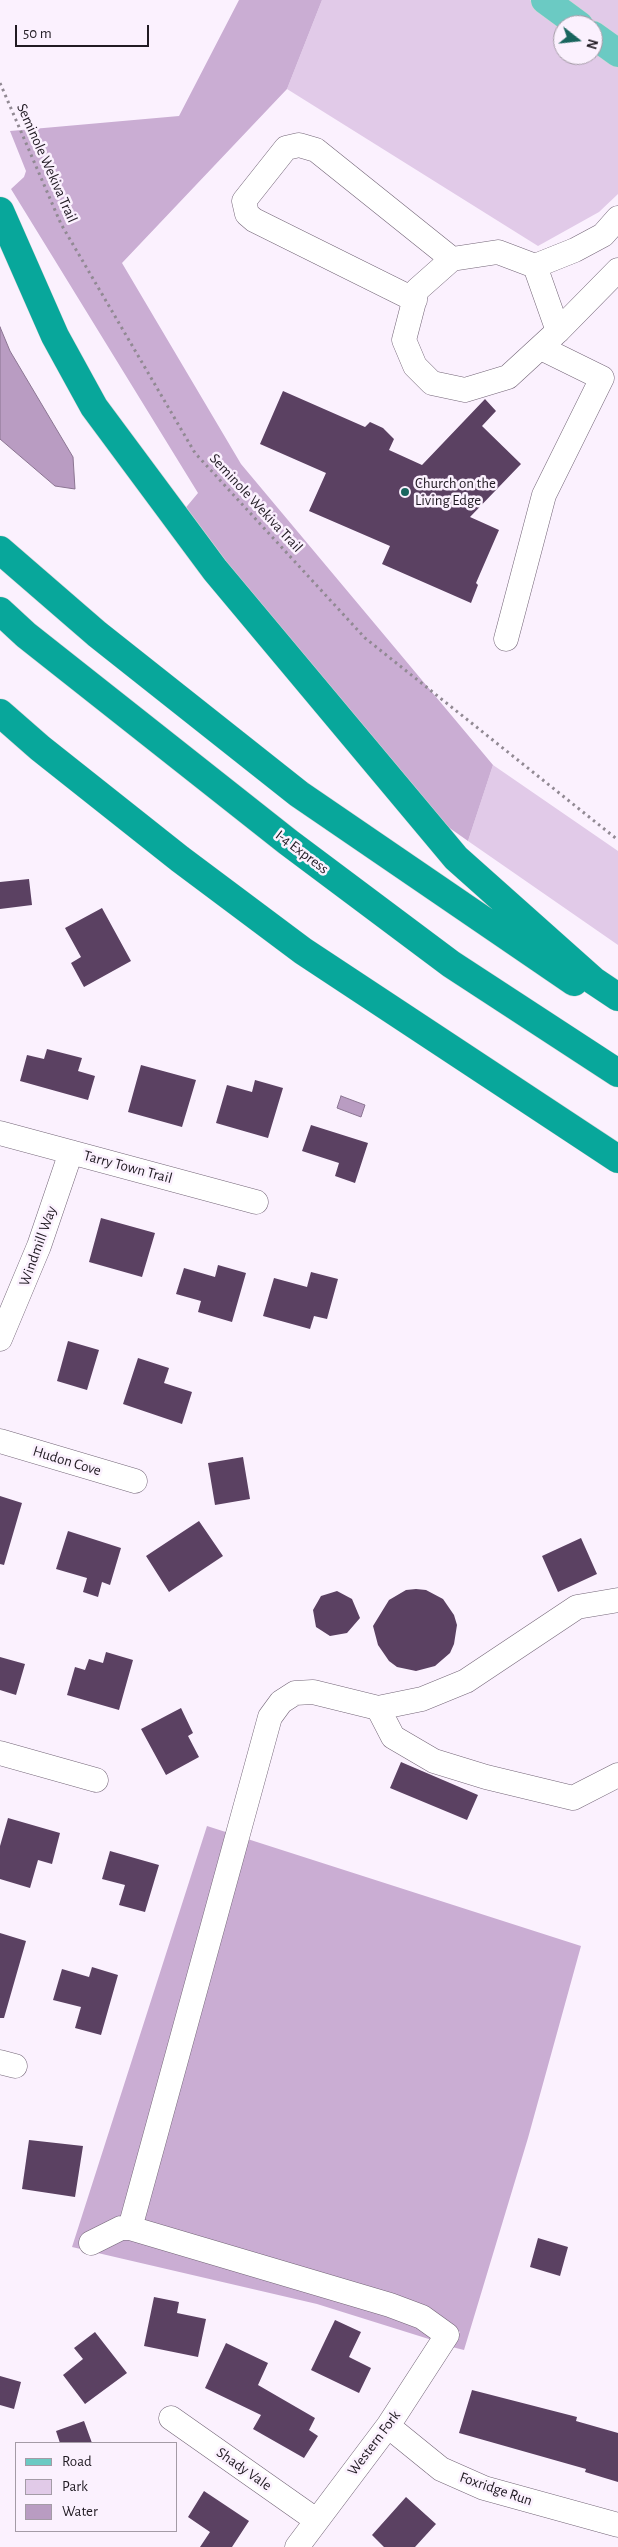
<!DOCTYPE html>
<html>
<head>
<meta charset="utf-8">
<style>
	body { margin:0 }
	#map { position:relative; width:618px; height:2547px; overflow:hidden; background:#fbf1fe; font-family:"Alegreya Sans",sans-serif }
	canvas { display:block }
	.legend { position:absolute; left:15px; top:2442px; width:162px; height:90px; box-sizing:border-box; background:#fbf1fe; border:1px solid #a49ba6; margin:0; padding:6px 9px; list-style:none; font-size:15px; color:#211b23 }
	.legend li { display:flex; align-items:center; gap:10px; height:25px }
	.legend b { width:25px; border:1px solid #a49ba6 }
	.north { position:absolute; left:553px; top:15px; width:50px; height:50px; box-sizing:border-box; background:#fbf1fe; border:1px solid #a49ba6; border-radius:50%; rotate:106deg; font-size:14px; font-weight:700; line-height:20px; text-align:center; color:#211b23 }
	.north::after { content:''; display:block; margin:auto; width:18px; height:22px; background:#19655e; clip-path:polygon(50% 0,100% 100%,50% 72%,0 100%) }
	.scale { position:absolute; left:15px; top:25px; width:134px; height:22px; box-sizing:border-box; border:2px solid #211b23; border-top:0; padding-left:6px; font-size:15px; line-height:18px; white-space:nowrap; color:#211b23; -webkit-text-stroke:4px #fbf1fe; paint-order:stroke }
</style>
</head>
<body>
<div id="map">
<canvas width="618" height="2547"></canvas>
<ul class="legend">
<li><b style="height:6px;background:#6bcac3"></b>Road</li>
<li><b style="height:14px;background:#e1cae8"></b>Park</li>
<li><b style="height:14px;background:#b99cc2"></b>Water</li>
</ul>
<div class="north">N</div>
<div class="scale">50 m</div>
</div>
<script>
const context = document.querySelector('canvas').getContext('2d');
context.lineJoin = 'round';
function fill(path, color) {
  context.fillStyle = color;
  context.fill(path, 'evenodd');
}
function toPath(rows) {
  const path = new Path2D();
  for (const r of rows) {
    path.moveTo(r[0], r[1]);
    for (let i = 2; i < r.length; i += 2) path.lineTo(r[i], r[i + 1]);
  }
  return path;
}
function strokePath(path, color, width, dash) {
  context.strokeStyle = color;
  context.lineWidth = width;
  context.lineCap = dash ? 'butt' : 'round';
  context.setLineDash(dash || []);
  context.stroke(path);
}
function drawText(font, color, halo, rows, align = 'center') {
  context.font = font + ' "Alegreya Sans",sans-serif';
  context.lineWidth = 5;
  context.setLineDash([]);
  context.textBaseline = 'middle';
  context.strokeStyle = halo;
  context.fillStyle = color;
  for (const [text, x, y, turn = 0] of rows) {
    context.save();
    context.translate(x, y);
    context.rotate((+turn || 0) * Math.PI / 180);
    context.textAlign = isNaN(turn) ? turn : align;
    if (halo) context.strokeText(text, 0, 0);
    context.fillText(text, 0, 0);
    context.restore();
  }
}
fill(toPath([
	[322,0,530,0,564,25,563,55,593,55,593,46,618,65,618,194,599,212,538,246,287,89],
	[561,0,618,0,618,42],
	[493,765,618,851,618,945,468,841]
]), '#e1cae8');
fill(toPath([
	[239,0,322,0,287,89,122,263,241,464,493,765,468,841,434,817,183,511,198,493,11,189,24,177,26,171,10,131,179,116],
	[207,1826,581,1946,528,2138,464,2350,452,2347,460,2332,443,2323,432,2340,317,2304,72,2247]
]), '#caadd3');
const water = toPath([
	[0,327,10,351,73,457,75,489,55,486,0,439,0,327],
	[341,1096,365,1105,361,1117,337,1108,341,1096]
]);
fill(water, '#b99cc2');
strokePath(water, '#8b7592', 1);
fill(toPath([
	[283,391,365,427,370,422,383,428,394,439,389,450,422,465,485,399,496,411,482,426,521,464,470,517,499,530,476,583,478,585,471,603,382,564,390,546,309,511,326,473,260,444],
	[29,879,32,905,0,909,0,882],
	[102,908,131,961,84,987,71,963,81,957,65,928],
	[47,1049,82,1058,78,1071,95,1076,88,1100,20,1081,27,1055,44,1059],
	[141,1065,196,1080,182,1127,128,1112],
	[255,1080,283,1088,268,1138,216,1123,227,1085,252,1092],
	[311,1125,368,1143,355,1183,335,1176,339,1163,302,1151],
	[101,1218,155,1233,142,1277,89,1262],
	[218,1265,246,1273,232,1322,198,1312,201,1301,176,1294,184,1268,215,1277],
	[311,1272,338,1279,327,1319,314,1316,310,1329,263,1316,274,1278,307,1287],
	[68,1341,99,1350,87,1390,57,1381],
	[138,1358,169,1368,164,1383,192,1392,182,1424,123,1404],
	[243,1457,250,1499,215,1505,208,1463],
	[0,1496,22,1503,4,1565,0,1564],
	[199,1521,223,1556,169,1592,146,1556],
	[68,1531,121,1548,110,1585,102,1582,98,1597,83,1592,87,1578,56,1569],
	[581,1538,597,1574,558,1592,542,1556],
	[416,1589,426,1590,443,1599,454,1615,457,1625,454,1644,450,1653,435,1666,416,1671,397,1667,389,1661,378,1645,373,1626,389,1600,406,1590],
	[337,1591,352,1599,360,1618,347,1633,330,1636,316,1627,313,1610,321,1596],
	[106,1652,133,1660,119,1710,67,1695,75,1667,85,1670,89,1659,103,1663],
	[0,1657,25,1664,16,1695,0,1690],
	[181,1708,193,1733,188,1736,199,1757,166,1775,141,1729],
	[401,1762,478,1795,467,1820,390,1788],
	[8,1818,60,1833,52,1864,38,1860,30,1888,0,1879,0,1846],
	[110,1851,159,1865,145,1912,119,1905,125,1885,102,1879],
	[0,1933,26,1941,4,2018,0,2018],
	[92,1967,118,1975,101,2035,75,2028,81,2007,53,2000,62,1969,89,1977],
	[29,2140,83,2146,75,2197,22,2189],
	[538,2238,568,2247,560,2276,530,2267],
	[154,2297,179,2302,177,2313,206,2319,198,2357,144,2346],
	[335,2320,361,2332,349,2357,371,2368,359,2393,311,2370],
	[95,2332,127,2373,85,2404,63,2375,83,2359,74,2348],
	[226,2343,268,2363,258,2385,315,2418,309,2430,318,2436,304,2458,253,2429,261,2415,205,2388],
	[0,2376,21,2382,14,2409,0,2405],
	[472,2390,577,2417,576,2421,618,2433,618,2482,585,2472,586,2469,459,2433],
	[84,2421,92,2443,60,2443,56,2431],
	[204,2491,249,2521,232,2547,200,2547,210,2532,188,2517],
	[406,2497,436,2524,415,2547,384,2547,372,2535]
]), '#5b4162');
const minor = toPath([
	[618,218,603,235,575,250,535,266,498,252,452,259,417,290,404,340,415,366,432,383,465,390,508,377,558,331,618,270],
	[535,266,558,331],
	[415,300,254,220,247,214,244,201,286,148,299,145,316,150,452,259],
	[506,639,544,495,602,378,541,348],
	[0,1133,256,1202],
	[0,1339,39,1246,71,1152],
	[0,1441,135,1481],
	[378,1708,393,1737,434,1761,486,1777,573,1798,618,1775],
	[0,1753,96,1780],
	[0,2062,15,2066],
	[130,2228,270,1717,281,1702,295,1693,313,1692,378,1708,422,1699,466,1681,577,1607,618,1600],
	[91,2243,121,2228,130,2228,390,2305,422,2317,447,2335,388,2426,297,2547],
	[171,2418,316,2520],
	[388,2426,441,2469,484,2488,618,2525]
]);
const major = toPath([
	[545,0,579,25],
	[593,35,618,53]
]);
const highway = toPath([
	[0,211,55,336,94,407,215,570,456,858,594,981,618,997],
	[0,550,97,634,299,794,574,982],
	[0,611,26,635,288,842,451,964,618,1073],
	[0,713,40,748,180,859,303,951,618,1159]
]);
strokePath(minor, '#736577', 25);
strokePath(major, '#d7d6d7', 29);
strokePath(highway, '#d7d6d7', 29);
strokePath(toPath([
	[0,83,61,224,195,453,365,638,618,840]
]), '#918993', 3, [2.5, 4]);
strokePath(minor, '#fff', 24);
strokePath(major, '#6bcac3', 28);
strokePath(highway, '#08a79b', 28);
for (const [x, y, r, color] of [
	[405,492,5,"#19655e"]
]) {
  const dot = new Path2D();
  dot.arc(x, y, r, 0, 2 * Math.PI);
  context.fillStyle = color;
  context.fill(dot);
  strokePath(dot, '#fbf1fe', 2);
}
drawText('15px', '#211b23', '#fbf1fe', [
	["Seminole Wekiva Trail",47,163,66],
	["Seminole Wekiva Trail",256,503,47],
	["I-4 Express",302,852,37],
	["Tarry Town Trail",128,1167,15],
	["Windmill Way",38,1246,-70],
	["Hudon Cove",67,1461,17],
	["Western Fork",374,2443,-53],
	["Shady Vale",244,2469,35],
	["Foxridge Run",496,2489,19]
]);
drawText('15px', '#211b23', '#fbf1fe', [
	["Church on the",415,483],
	["Living Edge",415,500]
], 'left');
</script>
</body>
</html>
